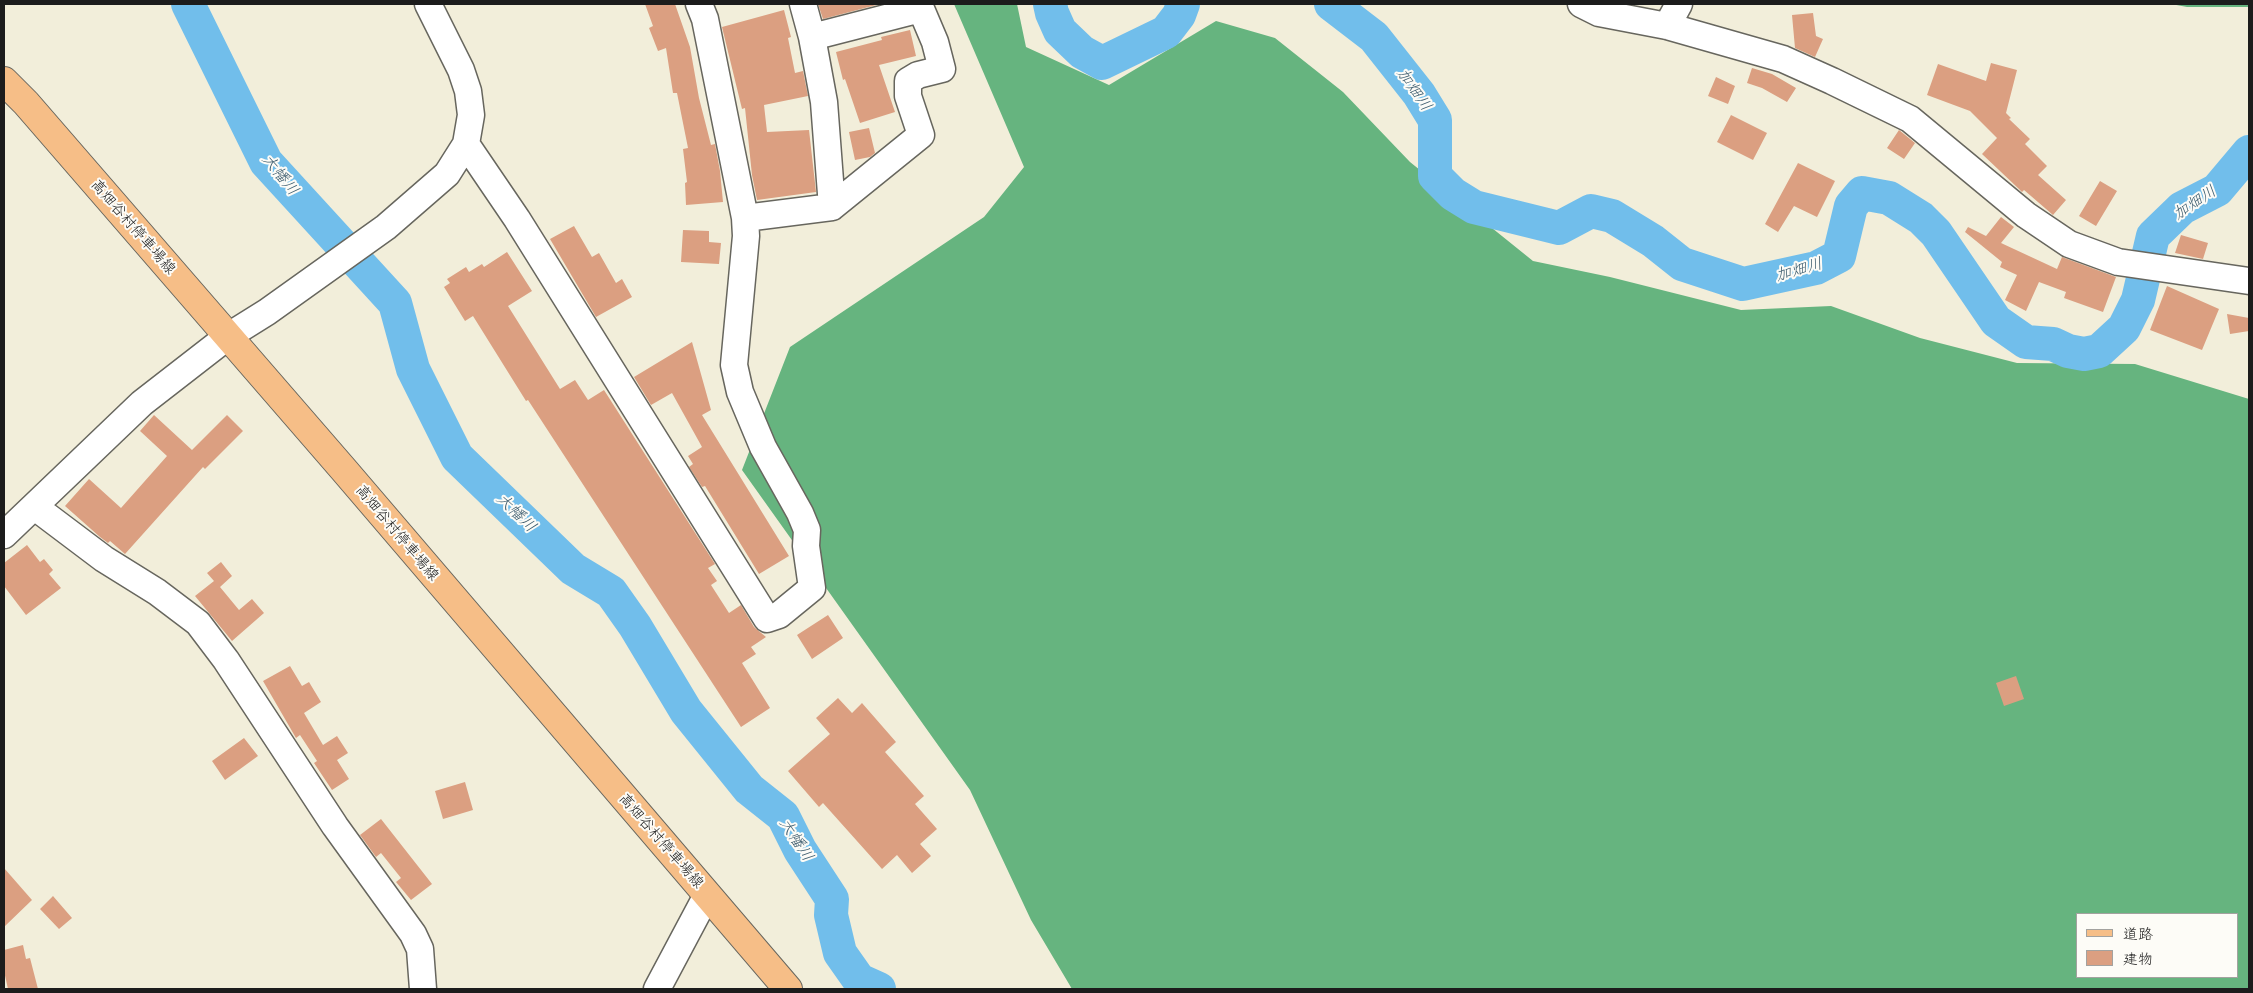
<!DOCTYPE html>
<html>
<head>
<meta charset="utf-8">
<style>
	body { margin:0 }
	#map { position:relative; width:2253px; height:993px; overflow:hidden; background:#f2eeda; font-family:"Playpen Sans","Klee One",sans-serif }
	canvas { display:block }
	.frame { position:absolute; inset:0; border:5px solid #1c1c1c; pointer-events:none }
	.legend { position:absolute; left:2076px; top:913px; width:162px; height:65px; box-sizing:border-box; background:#fdfcf7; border:1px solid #a3a29f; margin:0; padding:6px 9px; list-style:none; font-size:15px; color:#1c1c1c }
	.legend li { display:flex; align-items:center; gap:10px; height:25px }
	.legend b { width:25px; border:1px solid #a3a29f }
</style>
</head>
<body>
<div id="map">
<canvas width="2253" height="993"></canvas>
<div class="frame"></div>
<ul class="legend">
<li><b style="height:6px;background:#f6be87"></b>道路</li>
<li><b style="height:14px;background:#db9f81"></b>建物</li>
</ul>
</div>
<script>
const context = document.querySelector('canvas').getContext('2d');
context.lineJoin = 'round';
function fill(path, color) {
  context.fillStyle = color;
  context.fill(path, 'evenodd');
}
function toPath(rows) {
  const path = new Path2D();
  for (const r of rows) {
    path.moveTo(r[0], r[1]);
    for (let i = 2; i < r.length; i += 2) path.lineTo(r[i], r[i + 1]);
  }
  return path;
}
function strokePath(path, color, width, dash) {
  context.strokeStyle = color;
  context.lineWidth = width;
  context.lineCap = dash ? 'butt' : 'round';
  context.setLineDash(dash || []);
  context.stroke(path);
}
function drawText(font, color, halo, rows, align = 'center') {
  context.font = font + ' "Playpen Sans","Klee One",sans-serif';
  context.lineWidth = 4;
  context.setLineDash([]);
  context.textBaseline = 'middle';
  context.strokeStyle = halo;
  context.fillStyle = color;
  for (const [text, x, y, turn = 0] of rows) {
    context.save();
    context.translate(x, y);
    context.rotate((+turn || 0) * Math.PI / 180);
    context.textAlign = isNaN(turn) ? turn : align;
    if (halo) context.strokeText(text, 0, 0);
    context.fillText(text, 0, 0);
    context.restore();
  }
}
fill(toPath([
	[954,4,1017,4,1026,47,1109,85,1216,21,1275,38,1343,92,1410,162,1533,261,1610,277,1741,310,1831,306,1920,338,2017,363,2135,364,2249,399,2249,989,1072,989,1031,920,970,790,742,470,790,347,984,217,1024,167],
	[2077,914,2237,914,2237,977,2077,977],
	[2171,4,2249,4,2249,7,2187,7]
]), '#66b47f');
strokePath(toPath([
	[188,4,266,162,395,303,413,369,457,457,573,569,611,592,635,626,686,711,749,789,783,816,800,850,832,899,831,915,840,953,859,980,879,989],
	[1050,4,1052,13,1060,31,1082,52,1102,63,1166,32,1179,15,1183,4],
	[1331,4,1374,37,1419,94,1435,120,1435,176,1453,194,1474,207,1559,228,1591,211,1612,216,1653,241,1682,264,1743,284,1816,268,1839,256,1851,206,1862,193,1889,198,1921,218,1936,233,1996,321,2026,342,2053,344,2068,351,2084,354,2099,351,2124,328,2138,300,2153,236,2182,208,2217,190,2249,152]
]), '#71beeb', 34);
fill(toPath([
	[645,4,675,4,690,47,699,98,711,145,715,144,720,171,723,202,686,205,685,183,687,182,683,149,688,148,677,93,673,93,666,48,658,51,649,28,653,26],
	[818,4,880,4,823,19],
	[784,10,791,37,788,38,795,73,803,71,808,96,764,105,767,132,809,130,816,192,757,200,752,175,745,108,742,109,722,27],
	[1813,13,1816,36,1823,39,1815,57,1795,48,1792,15],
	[910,30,916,56,879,65,895,112,860,123,845,79,843,80,836,52,882,40,881,37],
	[1991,63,2017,70,2006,113,2011,118,2009,119,2030,139,2025,144,2047,166,2038,175,2066,200,2053,215,2024,190,2022,192,2019,189,1982,154,1997,138,1970,111,1927,95,1938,64,1986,81],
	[1752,68,1772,74,1796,88,1787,102,1762,88,1747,83],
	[1716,77,1735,86,1728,104,1708,96],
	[1731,115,1767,133,1753,160,1717,142],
	[869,128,875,153,870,157,855,160,849,132],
	[1899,130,1915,143,1904,159,1887,148],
	[1798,163,1835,181,1817,217,1794,206,1778,232,1765,224],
	[2100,181,2117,191,2096,226,2079,216],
	[2001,217,2014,227,2001,243,2057,269,2062,257,2116,277,2103,312,2064,298,2066,292,2039,282,2026,311,2005,300,2017,275,2000,267,2002,262,1965,232,1968,227,1986,236],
	[574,226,592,257,599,253,616,283,622,279,632,297,596,317,550,239],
	[683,230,709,231,709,242,721,243,719,264,681,262],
	[2181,235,2208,243,2203,259,2175,253],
	[507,252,532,291,508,306,560,389,575,380,588,400,604,390,715,564,708,568,717,581,711,585,729,613,741,605,754,627,766,637,751,647,756,654,742,663,770,708,741,727,528,400,526,401,473,316,465,321,444,287,450,283,447,279,466,267,469,272,482,264,484,267],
	[2167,286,2219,309,2202,350,2150,330],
	[2227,314,2249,318,2249,331,2230,334],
	[692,342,711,410,702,415,789,556,759,574,705,486,702,487,689,467,693,464,688,456,702,447,672,393,651,405,634,377],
	[154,415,192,450,227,415,243,431,205,469,203,467,125,554,110,541,108,543,100,537,65,506,89,479,121,508,167,456,140,431],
	[27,545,40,562,44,559,53,570,49,574,61,588,26,615,4,586,4,563],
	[221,562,232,576,220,587,239,610,252,599,264,613,232,641,195,596,214,581,207,573],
	[828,615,843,638,812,659,797,635],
	[290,666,302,686,309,682,321,702,304,713,323,745,337,736,348,753,337,760,349,779,332,790,314,763,317,761,300,735,296,738,263,681],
	[2016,676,2024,699,2004,706,1996,683],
	[838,698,852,713,862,703,896,742,885,752,924,796,915,804,937,829,920,844,931,856,912,873,897,855,882,869,823,803,819,807,788,771,830,734,816,718],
	[244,738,258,756,225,780,212,761],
	[465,782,473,810,443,819,435,791],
	[381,819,432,884,411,900,396,882,401,878,381,853,376,857,360,835],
	[4,868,32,900,4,927],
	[53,896,72,918,59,929,40,909],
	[23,945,26,959,30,958,38,989,8,989,4,971,4,950]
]), '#db9f81');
const minor = toPath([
	[1581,4,1599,13,1667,26,1783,59,1832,81,1910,119,2026,215,2069,244,2118,262,2249,281],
	[1667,26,1679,4],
	[812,37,824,102,832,207],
	[466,144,517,219,767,619,779,615,812,588,806,546,807,530,800,513,763,447,740,392,734,365,746,236,745,218,705,19,699,4],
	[745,218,832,207,921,135,908,96,908,81,918,75,942,69,935,42,921,9,812,37,803,4],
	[35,507,104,559,157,592,198,623,226,660,335,826,413,934,420,949,423,989],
	[4,535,142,403,227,337,267,312,386,227,447,174,466,144,471,115,468,91,461,70,428,4],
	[657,989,707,895]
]);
const major = toPath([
	[4,81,26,103,344,470,788,989]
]);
strokePath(minor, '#67665e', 29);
strokePath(major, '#67665e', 30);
strokePath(minor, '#fff', 26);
strokePath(major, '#f6be87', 28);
drawText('15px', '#1c1c1c', '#fdfcf7', [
	["高畑谷村停車場線",133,227,49],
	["高畑谷村停車場線",397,533,50],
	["高畑谷村停車場線",661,841,49]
]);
drawText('italic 16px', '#3e5d6f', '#fdfcf7', [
	["加畑川",1414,90,55],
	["大幡川",280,175,51],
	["加畑川",2195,203,-34],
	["加畑川",1799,270,-16],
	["大幡川",516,513,44],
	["大幡川",796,840,57]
]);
</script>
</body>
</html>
